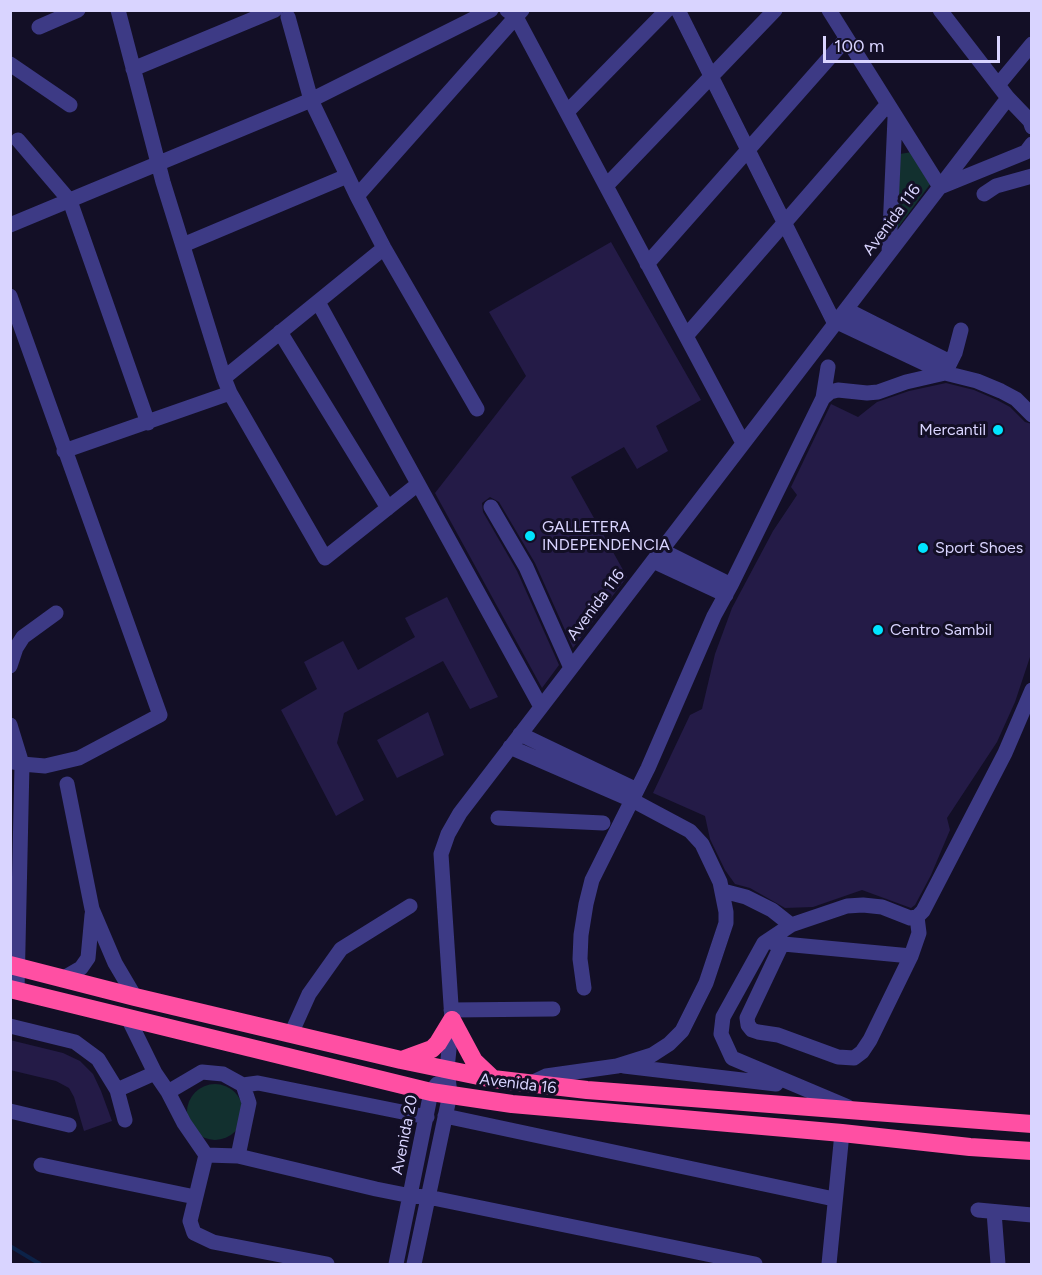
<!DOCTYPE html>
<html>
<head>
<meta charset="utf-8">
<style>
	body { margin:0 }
	#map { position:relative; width:1042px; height:1275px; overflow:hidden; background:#130f26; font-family:Figtree,sans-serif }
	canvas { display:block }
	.frame { position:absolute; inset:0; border:12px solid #d9d4ff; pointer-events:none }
	.scale { position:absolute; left:823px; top:36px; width:177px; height:27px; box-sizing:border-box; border:3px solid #d9d4ff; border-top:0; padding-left:8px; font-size:18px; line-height:21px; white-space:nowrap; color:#d9d4ff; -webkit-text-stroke:4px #130f26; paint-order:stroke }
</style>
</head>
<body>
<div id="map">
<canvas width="1042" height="1275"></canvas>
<div class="frame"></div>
<div class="scale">100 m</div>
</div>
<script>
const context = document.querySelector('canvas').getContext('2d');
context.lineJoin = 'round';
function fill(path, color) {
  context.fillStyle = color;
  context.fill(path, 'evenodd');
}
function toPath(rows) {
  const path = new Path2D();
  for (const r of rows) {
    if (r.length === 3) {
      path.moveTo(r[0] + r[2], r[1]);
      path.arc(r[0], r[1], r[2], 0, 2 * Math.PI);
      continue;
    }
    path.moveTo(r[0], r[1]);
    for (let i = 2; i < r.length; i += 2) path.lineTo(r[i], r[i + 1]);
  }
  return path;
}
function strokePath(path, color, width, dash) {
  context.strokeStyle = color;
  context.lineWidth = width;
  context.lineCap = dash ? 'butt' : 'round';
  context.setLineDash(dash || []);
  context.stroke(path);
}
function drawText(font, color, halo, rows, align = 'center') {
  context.font = font + ' Figtree,sans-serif';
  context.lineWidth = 6;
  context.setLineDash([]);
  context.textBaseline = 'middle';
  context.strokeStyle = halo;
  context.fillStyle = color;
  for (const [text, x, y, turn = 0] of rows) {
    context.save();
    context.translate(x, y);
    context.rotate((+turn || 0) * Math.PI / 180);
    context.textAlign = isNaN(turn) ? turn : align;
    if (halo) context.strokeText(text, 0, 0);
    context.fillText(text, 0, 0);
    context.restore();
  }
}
fill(toPath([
	[912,152,931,183,894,233,900,154],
	[215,1112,28]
]), '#12302f');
strokePath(toPath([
	[10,1246,40,1264]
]), '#0c2248', 4);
fill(toPath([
	[611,242,701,400,656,426,668,451,637,469,624,447,571,477,627,577,573,648,535,563,499,502,490,497,482,503,483,512,517,571,559,665,542,688,435,493,526,376,489,312],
	[946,383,974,390,997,400,1010,407,1025,422,1032,424,1030,657,1015,702,997,742,947,818,950,830,931,875,915,905,911,908,862,890,813,907,785,908,750,888,735,884,725,870,710,839,705,816,653,793,690,715,702,709,715,654,732,608,773,531,797,495,791,487,831,404,858,417,877,402,909,391],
	[447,597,498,697,470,709,443,661,344,713,337,743,364,800,336,816,281,710,317,689,304,662,343,641,358,670,415,637,405,618],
	[428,712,444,755,397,778,377,740],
	[10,1040,63,1053,80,1061,93,1074,101,1091,112,1121,84,1131,74,1097,69,1088,56,1081,10,1070]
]), '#241b47');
strokePath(toPath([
	[118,10,163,182,224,378,230,393,325,558,418,484],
	[507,10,516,17,743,443],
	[678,10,835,324],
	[829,10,940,187,1026,152,1032,144],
	[940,10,1008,98,1030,121,1032,127],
	[288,17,311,100,357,196,384,248,477,409],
	[39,27,78,10],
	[10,64,70,105],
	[133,69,275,10],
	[998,85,1032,44],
	[567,112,667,10],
	[18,140,70,201,148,423],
	[606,186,775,10],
	[984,194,996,186,1032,176],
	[357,196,522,10],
	[10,225,311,100,491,10],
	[183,245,347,176],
	[889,253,895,118],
	[647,264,846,39],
	[10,296,160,715,79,758,45,766,22,764,10,725],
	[318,302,541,707],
	[847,310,950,362],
	[837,322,945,373,955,353,961,330],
	[280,332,388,508],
	[686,336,887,105],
	[224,378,384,248],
	[823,398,828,367],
	[64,451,230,393],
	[491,507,526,567,571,668],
	[661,550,731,585],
	[653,561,726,595],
	[10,666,16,648,23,637,56,613],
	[520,734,637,790],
	[510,747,632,800,592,880,586,904,581,935,580,959,584,988],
	[13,762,22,764,17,991],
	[67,784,92,909,115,963,135,997],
	[498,818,603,823],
	[723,891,746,897,772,910,791,925],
	[773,943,911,956],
	[782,944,747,1018,748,1025,752,1030,758,1032,778,1035,838,1057,854,1058,862,1052,870,1040,911,956,919,933,917,917],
	[62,979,81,968,88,958,92,915],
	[451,1010,553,1009],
	[128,1018,155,1073,168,1092,184,1123,206,1155,238,1156,376,1189,411,1196,428,1197,755,1264],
	[10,1026,75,1042,98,1059,117,1090,155,1073],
	[291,1034,309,994,341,949,410,906],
	[624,1066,776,1084],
	[529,1084,546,1076,617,1066,652,1055,669,1044,682,1031,706,983,726,923,726,912,720,882,702,844,690,831,632,800,648,768,714,616,731,585,823,398,830,392,838,390,867,393,878,392,906,382,945,373,977,381,1001,391,1016,399,1032,415],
	[243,1085,258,1083,427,1117],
	[117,1090,125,1120],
	[168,1092,202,1072,223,1074,243,1085,249,1103,238,1156],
	[848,1107,732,1058,721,1034,723,1017,764,943,791,925,847,906,863,905,882,907,910,918,917,917,923,911,1005,753,1032,690],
	[10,1111,69,1125],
	[445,1116,834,1199],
	[206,1155,190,1221,194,1233,213,1242,327,1264],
	[41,1165,195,1197],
	[978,1210,1032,1215],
	[994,1212,998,1264],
	[396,1264,431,1092,437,1084],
	[414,1264,450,1094,447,1069,452,1020,441,854,448,834,460,813,1008,98],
	[829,1264,842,1133]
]), '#3d3a85', 15);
strokePath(toPath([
	[10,965,135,997,401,1060,493,1079,587,1090,1032,1124],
	[10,989,431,1092,512,1104,842,1133,970,1147,1032,1151],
	[452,1020,474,1061,492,1078],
	[402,1060,432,1049,438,1043,452,1020]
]), '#ff4fa3', 18);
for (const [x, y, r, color] of [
	[998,430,6,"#00e5ff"],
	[530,536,6,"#00e5ff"],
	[923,548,6,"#00e5ff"],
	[878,630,6,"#00e5ff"]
]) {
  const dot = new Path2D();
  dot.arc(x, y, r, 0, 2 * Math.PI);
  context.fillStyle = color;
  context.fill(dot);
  strokePath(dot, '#130f26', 2);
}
drawText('16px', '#d9d4ff', '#130f26', [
	["Avenida 116",892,220,-53],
	["Avenida 116",596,605,-53],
	["Avenida 16",518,1084,7],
	["Avenida 20",405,1135,-79]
]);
drawText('16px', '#d9d4ff', '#130f26', [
	["Mercantil",986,430,"right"],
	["GALLETERA",542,527],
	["INDEPENDENCIA",542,545],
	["Sport Shoes",935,548],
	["Centro Sambil",890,630]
], 'left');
</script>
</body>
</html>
